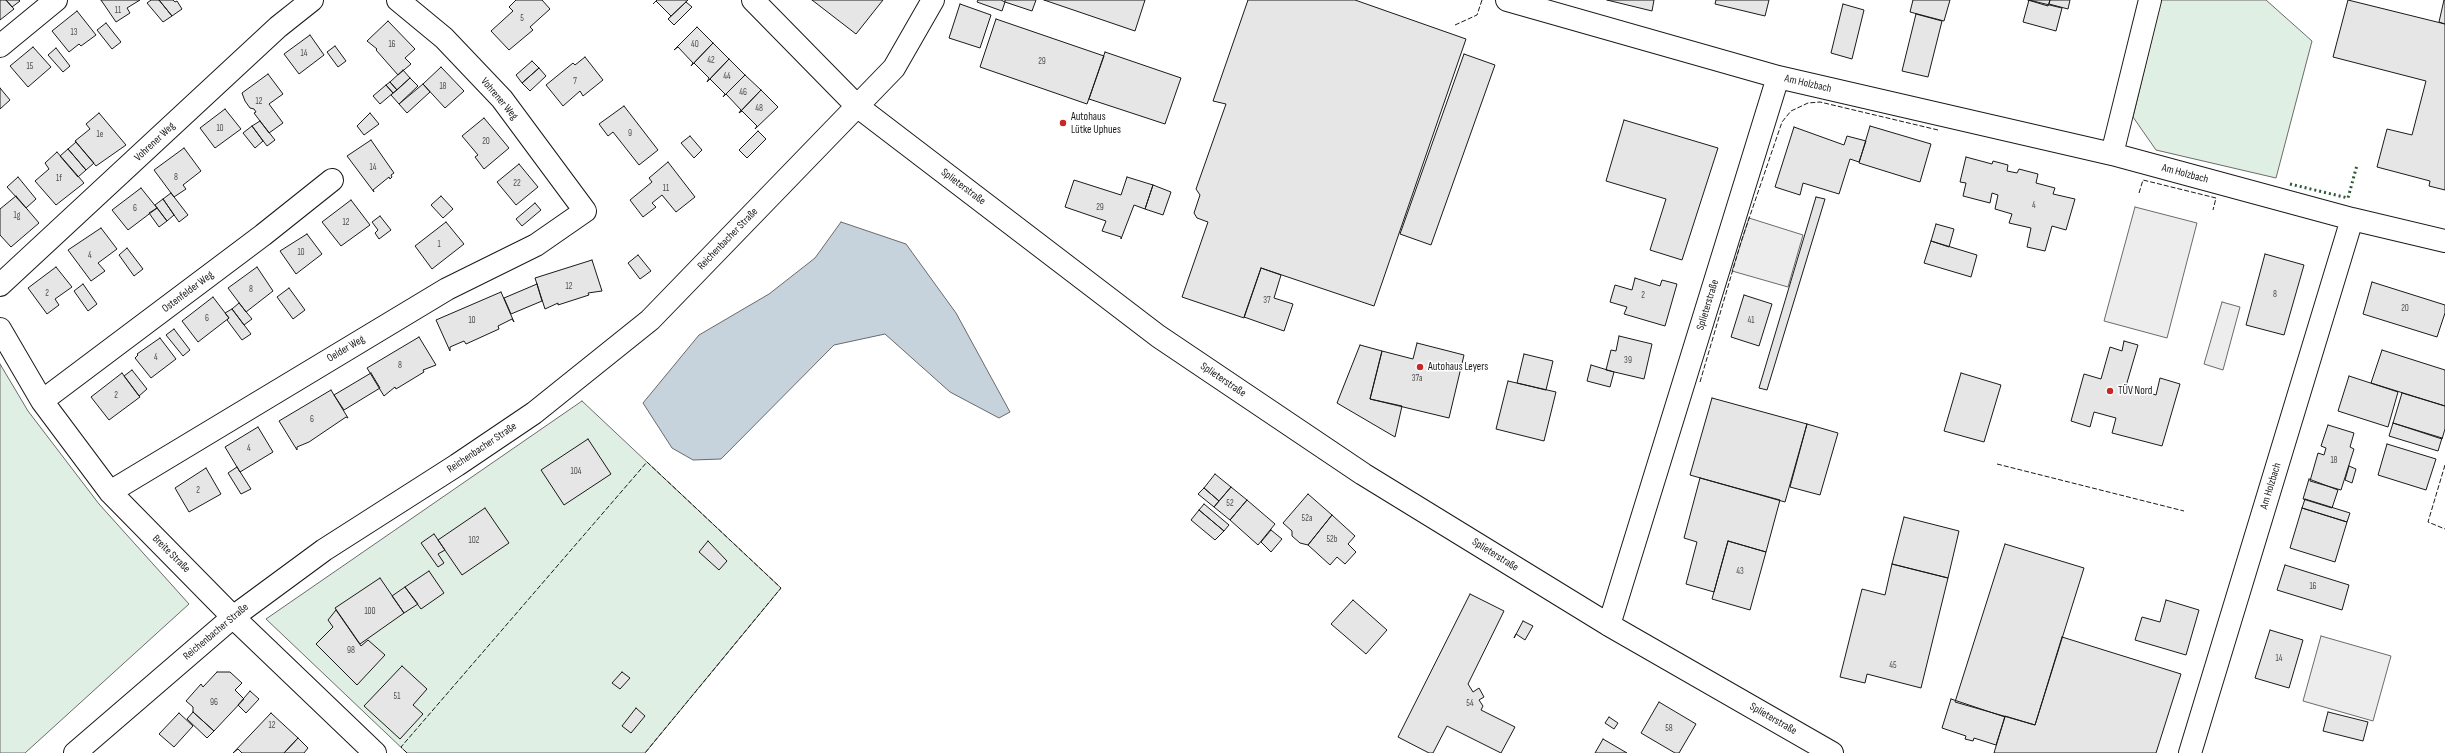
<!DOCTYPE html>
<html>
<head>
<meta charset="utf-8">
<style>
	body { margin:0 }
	canvas { display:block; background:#fff }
</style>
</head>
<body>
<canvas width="2445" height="753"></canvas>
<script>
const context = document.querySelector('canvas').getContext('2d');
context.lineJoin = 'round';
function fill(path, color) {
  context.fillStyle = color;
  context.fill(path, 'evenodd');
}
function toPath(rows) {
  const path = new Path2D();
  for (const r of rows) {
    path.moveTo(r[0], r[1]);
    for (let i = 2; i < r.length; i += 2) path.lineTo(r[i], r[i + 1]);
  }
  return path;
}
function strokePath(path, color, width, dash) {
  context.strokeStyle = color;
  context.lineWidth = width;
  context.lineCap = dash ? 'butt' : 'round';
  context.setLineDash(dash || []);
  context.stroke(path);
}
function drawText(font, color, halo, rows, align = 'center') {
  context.font = font + ' "Sofia Sans Condensed",sans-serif';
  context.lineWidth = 3;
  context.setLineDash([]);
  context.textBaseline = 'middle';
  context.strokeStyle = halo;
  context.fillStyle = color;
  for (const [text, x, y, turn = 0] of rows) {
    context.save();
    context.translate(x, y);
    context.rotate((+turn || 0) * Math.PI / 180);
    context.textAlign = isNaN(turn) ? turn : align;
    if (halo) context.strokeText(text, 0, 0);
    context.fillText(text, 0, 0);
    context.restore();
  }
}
const green = toPath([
	[2161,0,2266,0,2312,41,2276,178,2156,150,2133,117,2161,0],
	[0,364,28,411,99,504,189,604,25,753,0,753,0,364],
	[582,401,781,588,645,753,407,753,266,619,582,401]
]);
fill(green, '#e0efe3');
strokePath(green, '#6a6a6a', 1);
const parking = toPath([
	[2135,207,2197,223,2167,338,2104,321,2135,207],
	[1749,218,1803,235,1788,287,1732,271,1749,218],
	[2222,302,2240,307,2223,370,2204,364,2222,302],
	[2321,636,2391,656,2373,721,2303,701,2321,636]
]);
fill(parking, '#ededed');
strokePath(parking, '#6a6a6a', 1);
const water = toPath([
	[841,222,906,244,956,313,1010,412,999,418,950,392,885,334,834,345,721,459,693,460,672,448,643,403,699,335,769,294,815,258,841,222]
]);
fill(water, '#c6d2dc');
strokePath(water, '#6a6a6a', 1);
const building = toPath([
	[0,0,6,0,14,9,0,20,0,0],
	[6,0,19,0,20,1,12,7,6,0],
	[101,0,140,0,127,8,130,13,116,22,101,0],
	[151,0,159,0,172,16,163,22,147,3,151,0],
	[159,0,173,0,175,2,177,1,182,9,172,16,159,0],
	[516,0,542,0,550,9,530,27,533,30,509,50,491,31,513,11,509,7,516,0],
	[657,0,688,0,668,19,671,16,656,1,653,4,657,0],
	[812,0,883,0,856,34,812,0],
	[978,0,1001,0,1005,2,1002,11,977,2,978,0],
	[1005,0,1036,0,1032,11,1005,2,1005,0],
	[1044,0,1145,0,1135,31,1044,0],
	[1248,0,1355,0,1466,39,1374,306,1261,268,1244,318,1182,297,1208,222,1197,218,1194,213,1200,195,1196,189,1226,104,1213,101,1248,0],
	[1607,0,1654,0,1652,11,1607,0],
	[1716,0,1769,0,1765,16,1715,4,1716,0],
	[1913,0,1950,0,1944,21,1910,12,1913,0],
	[2028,0,2050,0,2048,6,2028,0],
	[2029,0,2062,8,2056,31,2023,22,2029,0],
	[2050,0,2070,0,2068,9,2049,4,2050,0],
	[2348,0,2445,24,2445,190,2429,186,2430,181,2377,167,2387,129,2412,135,2426,81,2333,57,2348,0],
	[2444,0,2445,0,2445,24,2439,22,2444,0],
	[686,2,692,7,674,25,668,19,686,2],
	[960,4,991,15,980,48,949,38,960,4],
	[1843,4,1864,10,1852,59,1831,53,1843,4],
	[77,11,96,35,81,46,79,44,69,52,52,31,77,11],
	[1916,14,1942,21,1928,77,1902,71,1916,14],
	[996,19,1104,56,1087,104,980,67,996,19],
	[388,21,415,49,405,58,411,64,398,75,376,50,377,49,367,41,388,21],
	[106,23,121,42,112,49,97,30,106,23],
	[697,27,713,43,691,66,693,63,678,47,674,50,697,27],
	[310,35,324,55,299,74,284,54,310,35],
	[713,43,729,59,707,82,709,78,694,63,691,66,713,43],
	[335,46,346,61,338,67,327,52,335,46],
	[33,47,51,67,28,87,10,66,33,47],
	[56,48,70,66,63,72,48,55,56,48],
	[1105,52,1181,78,1165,124,1089,99,1105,52],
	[1464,54,1495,65,1431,245,1400,234,1464,54],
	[585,57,603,80,583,96,580,91,563,106,546,85,573,63,575,65,585,57],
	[729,59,745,75,723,97,725,94,710,79,707,82,729,59],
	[532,61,539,68,522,83,516,75,532,61],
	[441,67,464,91,445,108,423,84,441,67],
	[539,68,546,76,530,91,522,83,539,68],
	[403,70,410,78,397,90,390,82,403,70],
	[268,74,283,94,269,104,283,123,269,133,254,113,256,112,254,109,250,108,245,101,242,93,268,74],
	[745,75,761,90,739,113,741,110,726,94,723,97,745,75],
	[410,78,418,86,399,104,391,95,410,78],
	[390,82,397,90,393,93,386,85,390,82],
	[423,84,430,92,407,113,399,104,423,84],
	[386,85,393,93,380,104,373,96,386,85],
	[0,88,10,100,0,109,0,88],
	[761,90,778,107,755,129,757,126,742,111,739,113,761,90],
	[624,106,658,150,639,165,613,132,608,136,599,124,624,106],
	[225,109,241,129,215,148,200,128,225,109],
	[99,113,126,145,96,166,75,141,90,129,86,124,99,113],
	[370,113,379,124,364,135,357,126,370,113],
	[484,118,509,148,484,169,475,157,478,155,462,136,484,118],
	[1624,120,1718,148,1682,260,1650,250,1666,199,1606,181,1624,120],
	[260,121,275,140,267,146,252,126,260,121],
	[252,126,263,141,255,148,243,133,252,126],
	[1870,126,1931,144,1920,182,1859,163,1870,126],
	[1794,127,1844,145,1847,136,1866,141,1859,162,1850,159,1839,194,1803,183,1800,195,1775,187,1794,127],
	[758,131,766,139,747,158,739,150,758,131],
	[690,136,702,150,694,158,681,143,690,136],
	[371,140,394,173,391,175,392,177,390,179,389,177,373,190,374,192,347,156,371,140],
	[76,142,94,163,86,170,68,149,76,142],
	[184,148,201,171,183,185,186,189,174,197,154,170,184,148],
	[68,149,86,170,78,177,60,156,68,149],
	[57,152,84,183,56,205,35,181,49,169,45,163,57,152],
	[1966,157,1992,164,1993,161,2008,165,2007,171,2017,173,2019,169,2038,174,2036,183,2055,188,2053,194,2075,199,2066,230,2052,226,2045,251,2027,247,2031,228,2009,223,2012,214,1995,209,1998,195,1992,193,1990,203,1963,196,1966,183,1960,182,1966,157],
	[668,162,695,197,676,212,662,195,652,203,656,207,643,217,630,200,652,182,649,178,668,162],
	[519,164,538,187,516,205,497,182,519,164],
	[18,177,36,199,26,208,7,187,18,177],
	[1127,177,1153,185,1145,209,1134,205,1121,239,1121,237,1102,231,1106,221,1065,207,1074,180,1121,195,1127,177],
	[1153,185,1171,192,1163,215,1145,209,1153,185],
	[141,188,157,208,128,230,112,210,141,188],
	[171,193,188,215,179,222,163,199,171,193],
	[16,196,39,223,11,247,0,235,0,209,16,196],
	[441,196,453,209,443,218,431,205,441,196],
	[1816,197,1825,199,1767,390,1759,388,1816,197],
	[163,199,174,215,167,221,155,205,163,199],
	[351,200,370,225,341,246,322,222,351,200],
	[535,203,541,210,522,226,516,219,535,203],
	[157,208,167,221,159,227,149,213,157,208],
	[380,216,391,230,379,239,375,233,378,230,372,222,380,216],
	[446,222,464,244,432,269,415,246,446,222],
	[1936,224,1954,229,1949,247,1931,241,1936,224],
	[101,228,117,249,98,263,105,271,91,281,68,250,101,228],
	[307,234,322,254,296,274,280,251,307,234],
	[1931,241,1977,255,1971,277,1924,263,1931,241],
	[127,248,143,269,134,276,119,255,127,248],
	[2265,254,2304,265,2284,335,2246,325,2265,254],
	[638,255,651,271,640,279,628,263,638,255],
	[592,260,602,291,588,293,589,295,558,305,558,303,545,309,535,278,592,260],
	[56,267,72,287,55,299,59,305,47,314,28,288,56,267],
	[257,267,273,291,246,312,228,288,257,267],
	[1261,268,1281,275,1274,298,1293,304,1284,331,1244,317,1261,268],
	[1635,278,1660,286,1662,280,1677,284,1665,326,1624,314,1627,307,1610,302,1615,285,1632,290,1635,278],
	[2372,282,2445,305,2445,313,2437,337,2363,314,2372,282],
	[83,284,97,304,88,311,74,291,83,284],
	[537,284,542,301,511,314,504,298,537,284],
	[289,288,305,310,293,319,277,297,289,288],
	[501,292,514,322,512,319,498,326,499,329,466,344,464,341,450,347,450,351,436,320,501,292],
	[1744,295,1772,304,1759,346,1731,337,1744,295],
	[213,297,229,318,198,342,182,321,213,297],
	[239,303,252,319,244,325,232,309,239,303],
	[232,309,251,334,242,340,227,320,229,318,225,313,232,309],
	[174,329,190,350,183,356,166,335,174,329],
	[1619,336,1652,344,1644,379,1606,370,1611,350,1616,351,1619,336],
	[419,337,436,365,423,370,424,372,396,389,395,387,384,396,367,368,419,337],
	[160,338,176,359,151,378,135,358,138,355,137,354,160,338],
	[2124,341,2138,345,2126,386,2156,395,2160,378,2180,384,2162,446,2112,433,2116,418,2094,412,2090,427,2071,421,2084,374,2101,379,2110,347,2122,351,2124,341],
	[1417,343,1464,355,1449,418,1370,399,1382,351,1413,359,1417,343],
	[1360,345,1382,351,1370,399,1402,406,1395,437,1337,403,1360,345],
	[2382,350,2445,370,2445,406,2371,383,2382,350],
	[1524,354,1553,361,1546,390,1517,383,1524,354],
	[1591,365,1614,372,1610,387,1587,381,1591,365],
	[132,370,147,389,139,396,124,376,132,370],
	[122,373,140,397,109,420,91,397,122,373],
	[371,373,380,388,344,410,334,395,371,373],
	[1961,373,2001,385,1984,442,1944,431,1961,373],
	[2349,376,2398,392,2388,427,2338,411,2349,376],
	[1508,381,1556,392,1544,441,1496,429,1508,381],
	[331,390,348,418,346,417,309,442,297,447,297,450,279,421,331,390],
	[2402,393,2445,406,2445,429,2442,439,2393,423,2402,393],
	[1712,398,1807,424,1785,502,1690,475,1712,398],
	[2393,423,2442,438,2438,451,2389,436,2393,423],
	[1807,424,1838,433,1820,495,1790,487,1807,424],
	[2328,425,2354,433,2350,447,2354,449,2341,490,2310,481,2318,453,2324,455,2326,448,2321,446,2328,425],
	[258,427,273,452,240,472,225,447,258,427],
	[588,439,611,474,564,505,541,470,588,439],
	[2387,444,2436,459,2426,490,2378,475,2387,444],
	[2349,466,2356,469,2352,483,2345,480,2349,466],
	[237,467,251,489,241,494,228,473,237,467],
	[206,468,221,494,189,512,175,488,206,468],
	[1215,474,1231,487,1219,501,1204,488,1215,474],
	[1700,478,1780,500,1766,552,1728,541,1714,592,1686,584,1697,542,1684,538,1700,478],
	[2309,479,2338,490,2332,508,2303,499,2309,479],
	[1231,487,1247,500,1230,520,1214,507,1231,487],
	[1204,488,1219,501,1214,507,1198,494,1204,488],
	[1308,494,1332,515,1308,545,1300,543,1292,536,1292,531,1283,523,1308,494],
	[2305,499,2350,513,2347,522,2302,508,2305,499],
	[1247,500,1275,524,1258,545,1230,520,1247,500],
	[1204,504,1229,525,1224,531,1199,510,1204,504],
	[485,508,509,543,462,575,438,540,485,508],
	[2302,508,2347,522,2335,562,2290,548,2302,508],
	[1199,510,1224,531,1215,540,1191,520,1199,510],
	[1332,515,1355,536,1348,544,1356,552,1345,564,1337,557,1330,565,1308,545,1332,515],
	[1904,517,1959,531,1948,578,1892,564,1904,517],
	[1271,530,1282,539,1271,552,1261,542,1271,530],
	[434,534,445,550,438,554,444,563,438,567,421,543,434,534],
	[708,541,727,561,719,570,699,552,708,541],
	[1728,541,1766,552,1750,610,1712,599,1728,541],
	[2005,544,2084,568,2035,725,1955,702,2005,544],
	[1892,564,1948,578,1921,688,1867,674,1865,683,1840,677,1862,589,1885,595,1892,564],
	[2285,565,2349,585,2342,610,2277,590,2285,565],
	[429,571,444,593,421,609,405,587,429,571],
	[380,578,404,613,360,644,335,608,380,578],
	[405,587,418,604,404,613,392,596,405,587],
	[1470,594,1504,611,1468,684,1473,692,1479,688,1484,697,1479,700,1483,706,1481,710,1515,727,1501,753,1447,726,1433,753,1429,753,1398,737,1470,594],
	[1353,600,1387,630,1366,654,1331,624,1353,600],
	[2166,600,2199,610,2186,655,2135,640,2142,617,2160,622,2166,600],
	[336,610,361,646,368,640,385,655,357,685,316,644,333,627,328,620,336,610],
	[1523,621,1533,626,1525,640,1516,634,1514,638,1523,621],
	[2270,630,2303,640,2289,688,2255,678,2270,630],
	[2062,637,2181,674,2156,753,1994,753,2005,716,2035,725,2062,637],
	[402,666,427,689,413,705,423,714,400,739,364,706,402,666],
	[217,672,230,672,242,683,235,690,244,699,214,731,193,712,193,707,186,701,201,684,203,687,217,672],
	[622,672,630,678,620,689,612,683,622,672],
	[250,691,259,699,246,713,238,705,250,691],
	[1951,699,2005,717,1996,745,1974,738,1973,741,1965,739,1966,736,1942,728,1951,699],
	[1659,702,1696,724,1679,753,1675,753,1641,733,1659,702],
	[636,708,645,716,631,733,622,726,636,708],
	[193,712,214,731,207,738,187,719,193,712],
	[2328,712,2368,722,2363,741,2323,731,2328,712],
	[179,713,193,726,174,747,159,734,179,713],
	[271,713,298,738,284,753,242,753,238,749,233,753,271,713],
	[1609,717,1618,723,1614,729,1605,723,1609,717],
	[298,738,308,748,304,753,284,753,298,738],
	[1603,739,1627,753,1595,753,1603,739]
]);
fill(building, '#e6e6e6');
strokePath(building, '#1a1a1a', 1);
const minor = toPath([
	[753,0,857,106,1158,336,1363,474,1609,625,1832,753],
	[1507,0,1778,77,2112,154,2352,219,2445,241],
	[0,46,56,0],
	[2112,154,2150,0],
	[0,285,278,27,312,0],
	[0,329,42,401,110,492,233,617,375,753],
	[42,401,263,235,332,180],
	[110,492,447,289,536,245,585,211,502,99,444,38,398,0],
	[1609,625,1778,77],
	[75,753,233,617,324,550,457,465,534,413,650,320,894,68,933,0],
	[2190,753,2352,219]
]);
strokePath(minor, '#1a1a1a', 24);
strokePath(minor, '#fff', 22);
strokePath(toPath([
	[2290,184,2348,198,2357,165]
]), '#2b5a34', 3, [2, 3]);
strokePath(toPath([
	[1455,25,1477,15,1482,0],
	[2139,193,2143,180,2216,198,2213,210],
	[1700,382,1741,242,1782,122,1791,111,1808,103,1820,102,1938,130],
	[1997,464,2184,511],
	[2445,465,2428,522,2445,529],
	[407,753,401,747,647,462,781,588,645,753]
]), '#1a1a1a', 1, [5, 2]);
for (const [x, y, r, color] of [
	[1063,123,4,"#c62828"],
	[1420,367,4,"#c62828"],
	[2110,391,4,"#c62828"]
]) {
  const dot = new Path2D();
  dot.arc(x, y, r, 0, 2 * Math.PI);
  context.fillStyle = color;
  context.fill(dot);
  strokePath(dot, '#fff', 1.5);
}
drawText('9px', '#4d4d4d', null, [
	["11",118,11],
	["5",522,19],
	["13",74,33],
	["16",392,45],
	["40",695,45],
	["14",304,54],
	["42",711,61],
	["29",1042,62],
	["15",30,67],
	["44",727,77],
	["7",575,82],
	["18",443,87],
	["46",743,93],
	["12",259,102],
	["48",759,109],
	["10",220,129],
	["9",630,134],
	["1e",100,135],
	["20",486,142],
	["14",373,168],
	["8",176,178],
	["1f",59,179],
	["22",517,184],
	["11",666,189],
	["4",2034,206],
	["29",1100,208],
	["6",135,209],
	["1g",17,216],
	["12",346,223],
	["1",439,245],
	["10",301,253],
	["4",90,256],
	["12",569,287],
	["8",251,290],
	["2",47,294],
	["8",2275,295],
	["2",1643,296],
	["37",1267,301],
	["20",2405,309],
	["6",207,319],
	["10",472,321],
	["41",1751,321],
	["4",156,358],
	["39",1628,361],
	["8",400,366],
	["37a",1417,379],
	["2",116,396],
	["6",312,420],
	["4",249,449],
	["18",2334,461],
	["104",576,472],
	["2",198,491],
	["52",1230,504],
	["52a",1307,519],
	["52b",1332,540],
	["102",474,541],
	["43",1740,572],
	["16",2313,587],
	["100",370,612],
	["98",351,651],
	["14",2279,659],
	["45",1893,666],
	["51",397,697],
	["96",214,703],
	["54",1470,704],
	["12",272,726],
	["58",1669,729]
]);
drawText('11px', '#1a1a1a', '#fff', [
	["Am Holzbach",1808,84,13],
	["Vohrener Weg",499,99,50],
	["Vohrener Weg",155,142,-43],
	["Am Holzbach",2185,174,15],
	["Splieterstraße",963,187,37],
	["Reichenbacher Straße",728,239,-46],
	["Ostenfelder Weg",188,292,-37],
	["Splieterstraße",1708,305,-73],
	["Oelder Weg",346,349,-31],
	["Splieterstraße",1223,380,34],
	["Reichenbacher Straße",482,448,-34],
	["Am Holzbach",2271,486,-73],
	["Breite Straße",171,554,45],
	["Splieterstraße",1495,555,32],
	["Reichenbacher Straße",216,632,-40],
	["Splieterstraße",1773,719,30]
]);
drawText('11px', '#1a1a1a', '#fff', [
	["Autohaus",1071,117],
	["Lütke Uphues",1071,130],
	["Autohaus Leyers",1428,367],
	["TÜV Nord",2118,391]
], 'left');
</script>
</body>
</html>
